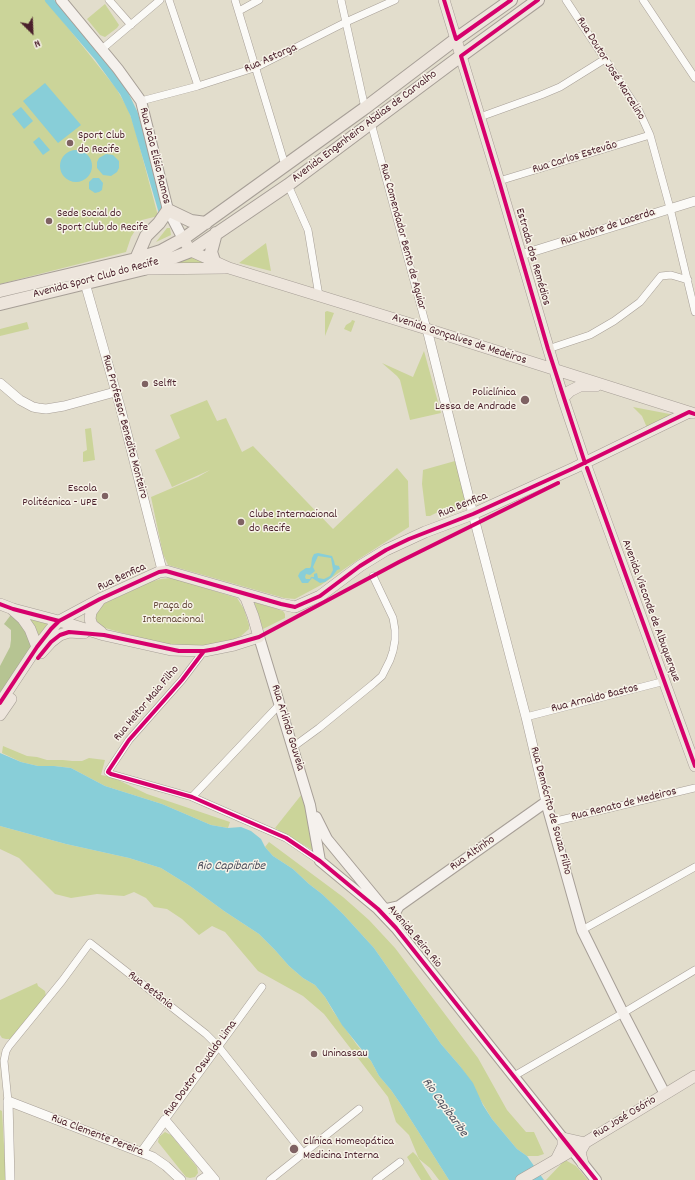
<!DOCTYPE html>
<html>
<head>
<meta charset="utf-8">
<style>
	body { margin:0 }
	#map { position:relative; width:695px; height:1180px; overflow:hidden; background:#e2ddcc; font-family:Dekko,sans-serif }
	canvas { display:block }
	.north { position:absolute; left:12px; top:12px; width:40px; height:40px; -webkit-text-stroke:3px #f7f3e8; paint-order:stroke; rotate:156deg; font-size:11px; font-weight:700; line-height:16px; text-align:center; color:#4a1f2b }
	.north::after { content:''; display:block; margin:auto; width:14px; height:18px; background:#4a1f2b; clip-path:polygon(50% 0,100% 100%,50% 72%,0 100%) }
</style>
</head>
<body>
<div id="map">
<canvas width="695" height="1180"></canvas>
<div class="north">N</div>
</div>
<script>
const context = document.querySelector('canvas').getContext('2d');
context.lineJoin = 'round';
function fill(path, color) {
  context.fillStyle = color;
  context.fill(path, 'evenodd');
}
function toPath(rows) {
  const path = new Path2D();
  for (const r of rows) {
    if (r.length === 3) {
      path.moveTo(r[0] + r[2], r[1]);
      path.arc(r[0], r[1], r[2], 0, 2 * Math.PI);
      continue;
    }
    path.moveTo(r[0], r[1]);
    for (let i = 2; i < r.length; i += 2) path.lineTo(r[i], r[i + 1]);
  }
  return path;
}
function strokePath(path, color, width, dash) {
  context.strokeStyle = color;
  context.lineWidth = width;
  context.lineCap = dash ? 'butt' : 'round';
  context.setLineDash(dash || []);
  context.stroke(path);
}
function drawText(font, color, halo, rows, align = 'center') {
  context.font = font + ' Dekko,sans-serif';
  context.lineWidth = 3;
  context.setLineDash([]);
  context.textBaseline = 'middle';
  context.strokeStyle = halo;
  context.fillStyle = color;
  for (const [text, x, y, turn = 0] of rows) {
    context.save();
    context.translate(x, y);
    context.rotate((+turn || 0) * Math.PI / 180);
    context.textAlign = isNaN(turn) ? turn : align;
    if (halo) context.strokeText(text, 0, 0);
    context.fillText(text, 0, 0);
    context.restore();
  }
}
fill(toPath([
	[0,0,46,0,116,88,128,109,135,129,158,216,142,220,131,237,126,252,0,284],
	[105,4,119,25,117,28,105,37,100,35,87,19],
	[167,228,170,228,171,235,156,242],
	[266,243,271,271,239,263],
	[188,256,217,264,168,266],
	[327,311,334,313,325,336,325,312],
	[352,320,355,321,351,332,344,329,346,325,351,322],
	[27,322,29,329,0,336,0,329],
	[424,351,441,413,410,420,400,380,397,376,382,363,413,377],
	[207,400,217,421,226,418,242,452,253,446,333,529,397,468,408,481,409,527,359,559,321,585,295,599,284,598,168,565,163,554,151,497,198,477,210,470,172,487,155,450,180,438,170,415],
	[633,407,675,415,648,430,642,416],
	[91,428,95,460,83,462,83,452,87,450,85,429],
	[455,461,467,504,464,508,460,510,438,512,430,516,426,516,422,484,423,470],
	[161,579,170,578,179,580,237,598,244,609,249,625,249,629,241,636,232,640,205,648,165,645,98,626,94,622,97,607,150,582],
	[254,602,283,611,285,614,285,618,263,629],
	[26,617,54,621,38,636],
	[3,746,27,756,37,757,47,760,63,760,72,761,82,761,89,758,105,760,101,775,112,777,147,794,230,822,228,828,211,825,162,804,105,786,71,768,54,766,38,766,21,762,2,753],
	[302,794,309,818,314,851,287,835,275,828],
	[0,826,66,844,129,858,161,868,190,886,224,911,259,934,275,950,289,966,303,978,315,985,325,997,333,1011,357,1045,371,1061,379,1076,391,1090,404,1109,449,1180,439,1180,430,1168,419,1159,409,1135,396,1122,388,1097,324,1014,303,996,258,971,225,932,212,926,199,935,182,919,167,909,154,907,146,898,134,892,124,896,97,894,71,898,55,894,19,858,0,849],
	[269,842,343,897,369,920,395,948,478,1058,507,1110,526,1132,534,1132,544,1154,538,1156,527,1156,517,1149,492,1119,460,1066,441,1044,374,948,343,914,322,894,309,884,293,869,273,856,265,847],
	[37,983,38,986,45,991,46,996,11,1039,6,1039,2,1038,0,1035,0,1000],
	[0,1110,2,1111,6,1180,0,1180],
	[165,1132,171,1135,197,1167,198,1173,195,1177,190,1178,186,1177,158,1142,159,1137],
	[413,1152,417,1156,432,1180,421,1180,407,1157],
	[564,1161,567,1161,576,1166,588,1180,546,1180]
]), '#cbd499');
fill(toPath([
	[13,612,34,642,0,697,0,666,10,647,11,640,11,630,4,624]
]), '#b6c492');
fill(toPath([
	[45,83,81,125,58,143,23,101],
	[21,107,33,121,24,129,12,114],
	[39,137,50,150,43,155,33,142],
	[76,166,16],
	[106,154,113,155,119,161,119,168,117,172,111,176,103,175,97,168,97,162,99,158],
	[93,178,99,178,103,183,102,190,99,192,95,193,89,189,89,182],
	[318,553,332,556,334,561,335,565,339,566,340,569,337,570,332,577,325,582,320,583,312,578,308,583,302,583,298,576,300,572,306,568,310,568,311,566,312,558,314,554],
	[318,556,331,558,333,570,330,576,324,579,318,578,317,573,314,574,314,577,311,577,310,579,306,579,305,577,306,574,310,575,315,571,313,567],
	[0,753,21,762,38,766,54,766,71,768,105,786,162,804,211,825,228,828,241,827,251,831,261,839,265,847,273,856,293,869,309,884,322,894,343,914,374,948,441,1044,460,1066,473,1083,483,1105,492,1119,517,1149,527,1156,544,1180,449,1180,404,1109,391,1090,379,1076,371,1061,342,1025,325,997,315,985,303,978,289,966,275,950,259,934,224,911,190,886,161,868,129,858,66,844,0,826]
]), '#88ced8');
strokePath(toPath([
	[49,0,98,57,124,93,134,114,163,213]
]), '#88ced8', 8);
const minor = toPath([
	[109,0,131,25],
	[169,0,198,86],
	[235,0,285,165],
	[341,0,365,108],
	[566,0,639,111,650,135,670,208,695,312],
	[643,0,695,78],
	[239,11,259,0],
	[102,49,160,0],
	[141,101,198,86,257,67,346,22,395,0],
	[480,117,541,95,560,87,605,59],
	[371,123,427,329],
	[499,181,650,135],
	[288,185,308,230,319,296],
	[548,349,590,335,614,321,640,302,661,276,671,275,688,280],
	[204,651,182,680,129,740,109,770,108,772,111,774,192,797,286,838,320,861],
	[526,717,665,681],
	[293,747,319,728,373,684,382,676,390,660,393,651,395,640,395,630,393,618,373,576],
	[192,797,280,704],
	[552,822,695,788],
	[582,930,695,867],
	[514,1076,623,1013,695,970],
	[8,1101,4,1061,6,1051,9,1046,62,981,90,943,206,1034,218,1046,303,1153],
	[165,1120,262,987],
	[270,1180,359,1109],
	[376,1180,400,1162]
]);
const tertiary = toPath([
	[521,255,695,201],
	[85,283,121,410,162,570],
	[427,329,473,514,526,717,546,802],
	[0,383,20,400,33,407,38,408,46,409,64,406,115,392],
	[8,1101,153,1157,166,1166,181,1180],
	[8,1101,10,1180],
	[142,1152,165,1120,215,1180],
	[201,1180,210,1174]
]);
const secondary = toPath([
	[61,0,118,69,141,101,168,210,183,239],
	[259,637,310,805,320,861,378,909,396,928,596,1180],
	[316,817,327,839,383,907,386,909,399,906],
	[396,928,395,916,396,911,399,906,546,802,582,930,623,1013,665,1094]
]);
const primary = toPath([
	[444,0,499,181,563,398,586,466,695,766],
	[183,239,191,251,229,268,427,329,692,413],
	[146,269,225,268],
	[563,398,570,391,580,386,596,386],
	[99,601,91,612,90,619,92,625,101,632],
	[0,604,13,609,66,623,104,635,171,650,204,651,234,645,259,637,253,616,246,598,242,593],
	[13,610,23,619,30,629,37,647],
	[41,653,51,642,60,635,69,632,84,633],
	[0,703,37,647,51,629,59,621,100,599,159,572,166,571,281,604,295,607,320,596,360,566,386,550,425,532,473,514,574,468,689,412],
	[0,715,11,699],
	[556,1160,563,1146,563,1138,585,1143,580,1152,583,1164],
	[521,1180,573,1150,695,1076]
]);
const trunk = toPath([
	[136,259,146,236,159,223,168,210,191,221,206,223],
	[214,261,211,252,216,233],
	[0,291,136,259,161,251,183,239,365,108,456,39,511,0],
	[0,304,144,269,191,251,288,185,450,64,538,0]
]);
strokePath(minor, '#a79f97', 8);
strokePath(tertiary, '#a79f97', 10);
strokePath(secondary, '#a79f97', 12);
strokePath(primary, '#a79f97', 12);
strokePath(trunk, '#a79f97', 14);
strokePath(minor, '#fbfaf7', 7);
strokePath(tertiary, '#fbfaf7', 9);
strokePath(secondary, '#f5f1ed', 10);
strokePath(primary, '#ede5dc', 11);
strokePath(trunk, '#ede5dc', 12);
strokePath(toPath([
	[444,0,456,39,511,0],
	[538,0,461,56,499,181,548,349,585,463],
	[587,468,695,766],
	[0,604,13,609,59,621],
	[204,651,182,680,129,740,109,770,108,772,111,774,192,797,286,838,320,861,378,909,396,928,596,1180],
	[38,658,51,642,60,635,69,632,104,635,179,651,204,651,216,649,259,637,399,562,558,483],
	[0,703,37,647,51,629,59,621,100,599,159,572,166,571,281,604,295,607,320,596,360,566,386,550,409,539,473,514,574,468,689,412,695,414]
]), '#d6006c', 4);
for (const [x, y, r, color] of [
	[70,143,4,"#7f6263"],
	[49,221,4,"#7f6263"],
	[145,384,4,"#7f6263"],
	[525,400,5,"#7f6263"],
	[105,496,4,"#7f6263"],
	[241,522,4,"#7f6263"],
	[314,1054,4,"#7f6263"],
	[294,1149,5,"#7f6263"]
]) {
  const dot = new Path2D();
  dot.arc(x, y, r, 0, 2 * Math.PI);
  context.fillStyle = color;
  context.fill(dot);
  strokePath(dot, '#f7f3e8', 1.5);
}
drawText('12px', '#4a1f2b', '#f7f3e8', [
	["Rua Astorga",271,59,-24],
	["Rua Doutor José Marcelino",610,69,58],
	["Avenida Engenheiro Abdias de Carvalho",365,127,-37],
	["Rua João Elísio Ramos",154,156,76],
	["Rua Carlos Estevão",575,158,-17],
	["Rua Nobre de Lacerda",608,228,-18],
	["Rua Comendador Bento de Aguiar",402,237,75],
	["Estrada dos Remédios",532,257,74],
	["Avenida Sport Club do Recife",96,279,-15],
	["Avenida Gonçalves de Medeiros",459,340,18],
	["Rua Professor Benedito Monteiro",124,427,75],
	["Rua Benfica",463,506,-22],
	["Rua Benfica",122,578,-25],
	["Avenida Visconde de Albuquerque",650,611,70],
	["Rua Arnaldo Bastos",595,699,-14],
	["Rua Heitor Maia Filho",147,704,-50],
	["Rua Arlindo Gouveia",287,728,73],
	["Rua Renato de Medeiros",624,805,-14],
	["Rua Demócrito de Souza Filho",550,811,75],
	["Rua Altinho",473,854,-35],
	["Avenida Beira Rio",414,937,50],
	["Rua Betânia",150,991,38],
	["Rua Doutor Oswaldo Lima",201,1069,-54],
	["Rua José Osório",625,1118,-31],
	["Rua Clemente Pereira",97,1136,21]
]);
drawText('12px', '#4a1f2b', '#f7f3e8', [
	["Sport Club",78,136],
	["do Recife",78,150],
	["Sede Social do",57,214],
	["Sport Club do Recife",57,228],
	["Selfit",153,384],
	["Policlínica",516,393,"right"],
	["Lessa de Andrade",516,407,"right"],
	["Escola",97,489,"right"],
	["Politécnica - UPE",97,503,"right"],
	["Clube Internacional",249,515],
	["do Recife",249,529],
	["Uninassau",322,1054],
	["Clínica Homeopática",303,1142],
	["Medicina Interna",303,1156]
], 'left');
drawText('12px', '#664a3c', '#f7f3e8', [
	["Praça do",173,606],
	["Internacional",173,620]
]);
drawText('italic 13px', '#515260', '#f7f3e8', [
	["Rio Capibaribe",231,867],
	["Rio Capibaribe",444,1108,54]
]);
</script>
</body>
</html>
